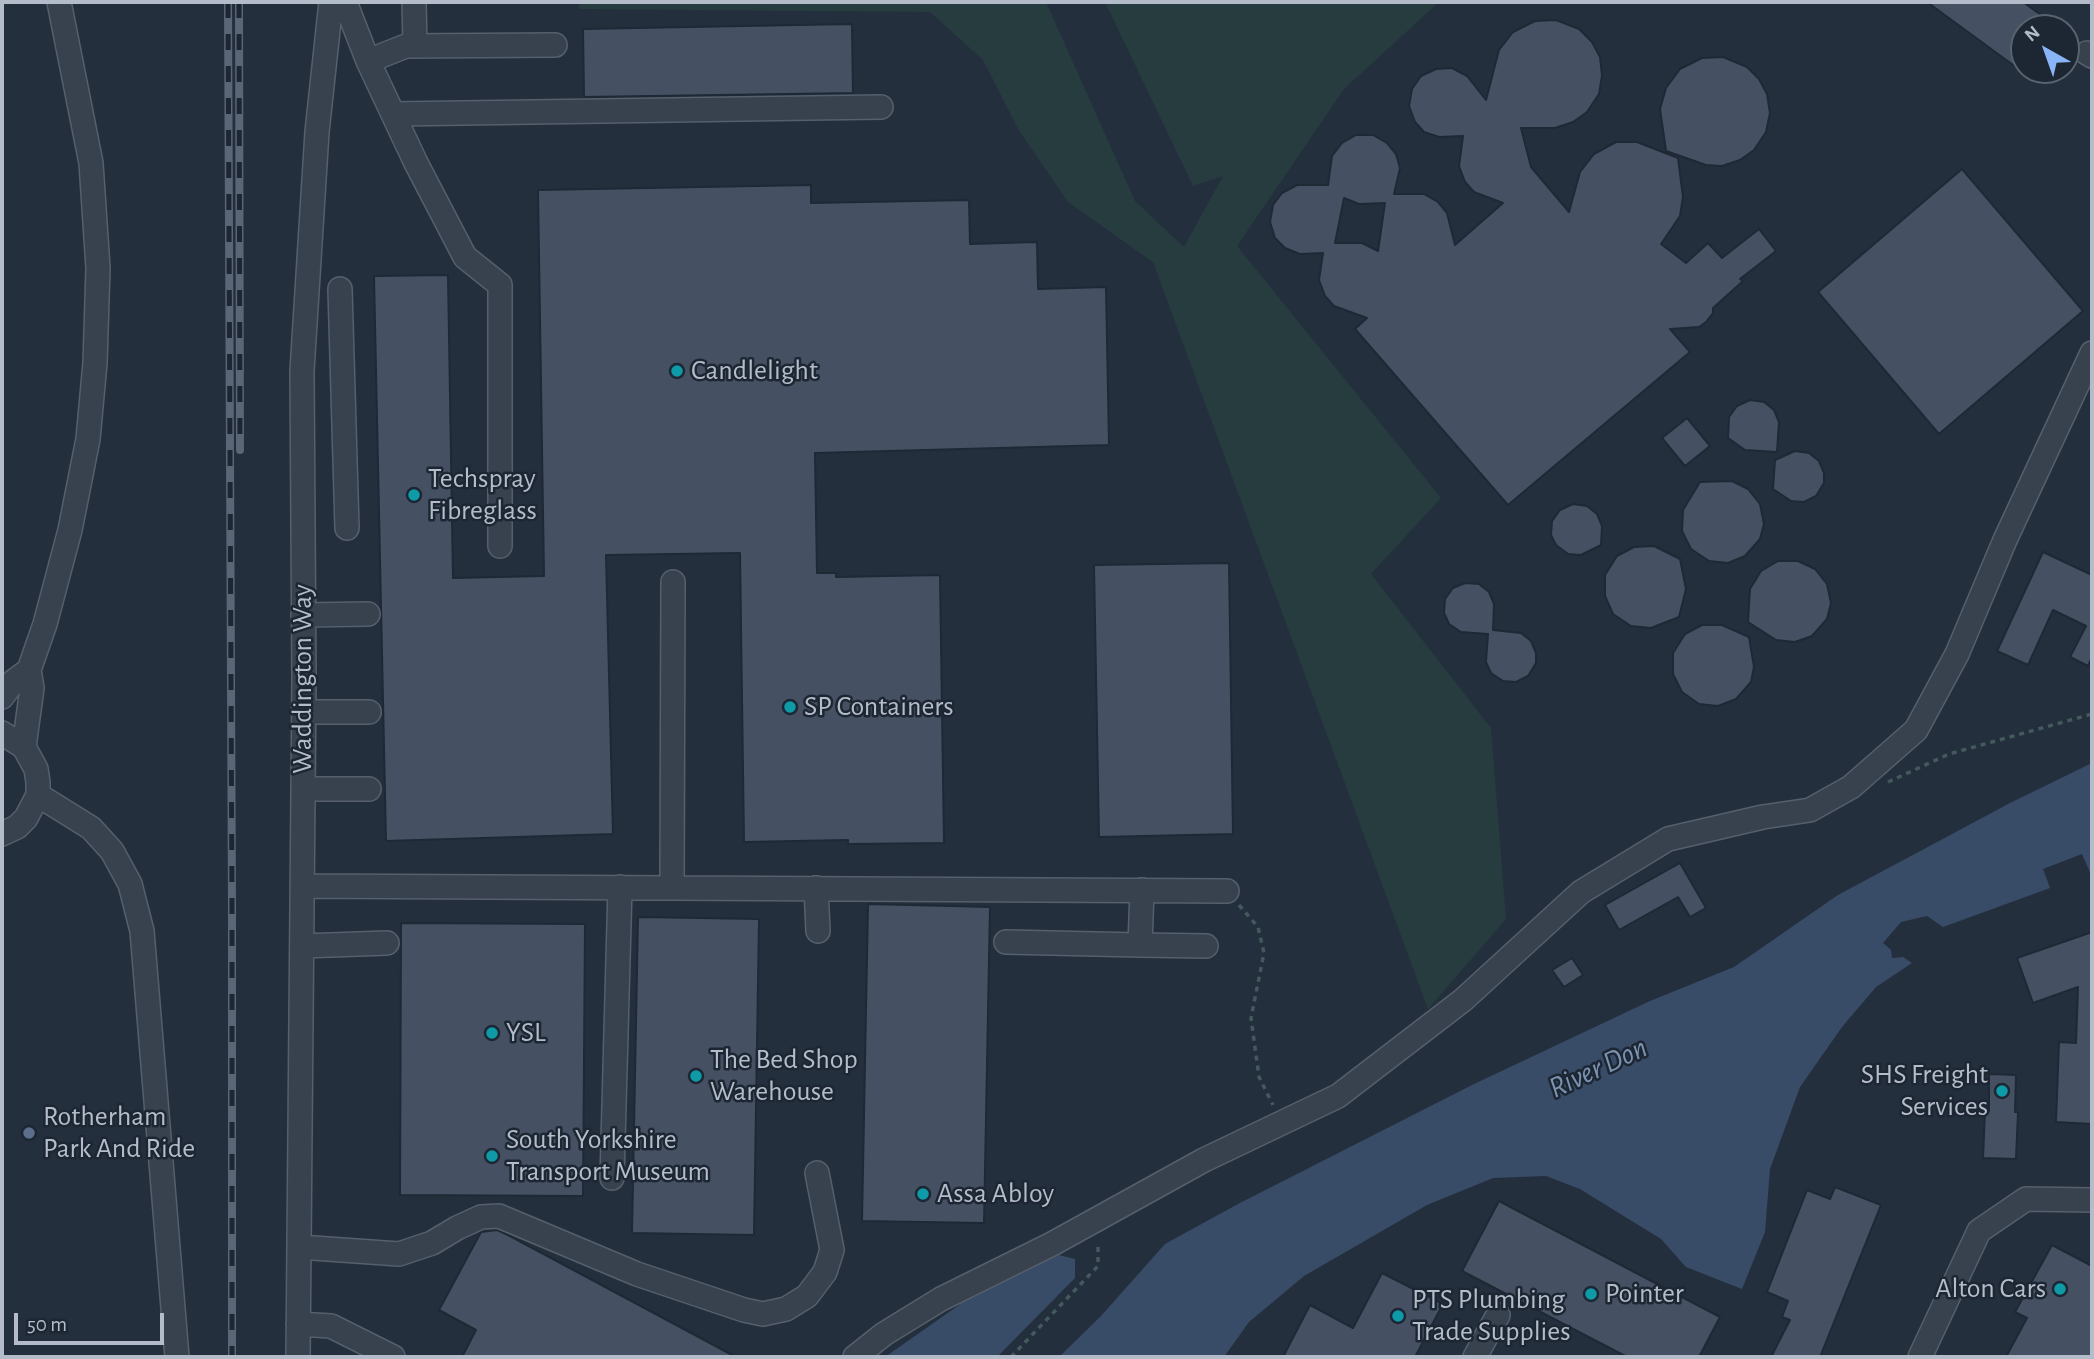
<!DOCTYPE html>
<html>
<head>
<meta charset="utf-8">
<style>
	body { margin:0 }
	#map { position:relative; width:2094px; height:1359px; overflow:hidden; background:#242f3e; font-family:"Alegreya Sans",sans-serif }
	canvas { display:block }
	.frame { position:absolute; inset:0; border:4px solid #b4bcc9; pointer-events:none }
	.north { position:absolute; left:2010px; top:14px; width:70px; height:70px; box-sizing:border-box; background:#1d2633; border:2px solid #59626f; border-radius:50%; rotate:320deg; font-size:19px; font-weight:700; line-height:28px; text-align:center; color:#b4bcc9 }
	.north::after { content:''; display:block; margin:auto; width:24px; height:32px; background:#8ab4f8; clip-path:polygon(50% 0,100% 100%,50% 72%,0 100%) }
	.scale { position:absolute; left:14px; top:1313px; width:150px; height:32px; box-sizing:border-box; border:4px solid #b4bcc9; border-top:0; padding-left:9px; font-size:21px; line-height:24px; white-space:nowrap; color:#b4bcc9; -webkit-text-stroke:5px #1d2633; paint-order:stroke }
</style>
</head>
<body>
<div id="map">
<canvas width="2094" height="1359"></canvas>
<div class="frame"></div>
<div class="north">N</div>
<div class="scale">50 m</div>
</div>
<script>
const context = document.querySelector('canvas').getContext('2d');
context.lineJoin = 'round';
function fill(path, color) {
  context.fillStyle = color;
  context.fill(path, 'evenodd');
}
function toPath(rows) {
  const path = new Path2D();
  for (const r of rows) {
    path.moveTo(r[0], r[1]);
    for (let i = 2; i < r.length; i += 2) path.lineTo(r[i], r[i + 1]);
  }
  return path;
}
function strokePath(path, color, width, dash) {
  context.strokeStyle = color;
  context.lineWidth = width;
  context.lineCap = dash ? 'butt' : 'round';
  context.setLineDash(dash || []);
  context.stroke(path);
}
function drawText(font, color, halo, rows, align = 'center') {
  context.font = font + ' "Alegreya Sans",sans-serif';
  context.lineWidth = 5;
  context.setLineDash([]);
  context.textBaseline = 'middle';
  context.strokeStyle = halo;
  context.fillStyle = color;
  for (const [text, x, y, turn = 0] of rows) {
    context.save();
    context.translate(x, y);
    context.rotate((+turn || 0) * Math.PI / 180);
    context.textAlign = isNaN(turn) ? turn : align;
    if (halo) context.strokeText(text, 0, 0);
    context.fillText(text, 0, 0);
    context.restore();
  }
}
fill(toPath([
	[579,2,1046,2,1135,201,1184,247,1223,176,1193,186,1105,2,1439,2,1344,89,1237,246,1441,498,1371,574,1491,728,1506,919,1428,1009,1153,262,1068,202,1018,129,983,60,930,12,579,9]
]), '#263c3f');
fill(toPath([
	[2092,763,2092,877,2082,854,2043,869,2050,888,1943,927,1927,916,1901,922,1883,943,1891,950,1892,958,1903,957,1912,963,1876,987,1842,1027,1800,1087,1770,1169,1765,1232,1742,1289,1686,1267,1661,1239,1580,1189,1546,1176,1493,1178,1427,1205,1304,1276,1249,1322,1224,1357,1059,1357,1101,1316,1165,1244,1238,1204,1472,1085,1650,1001,1734,967,1838,895,2010,803],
	[1059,1255,1075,1259,1075,1278,997,1357,885,1357,962,1303]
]), '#394c67');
const building = toPath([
	[1927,2,2023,2,2059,28,2024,28,2024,73,1927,2],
	[1556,20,1579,29,1592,42,1600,57,1602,76,1599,94,1587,112,1573,122,1555,128,1521,128,1531,167,1569,212,1580,172,1594,154,1616,142,1637,142,1678,158,1683,197,1680,216,1661,244,1686,263,1708,243,1722,258,1759,229,1776,251,1740,279,1743,281,1713,308,1713,313,1706,322,1699,327,1670,329,1690,352,1508,505,1355,329,1367,318,1334,306,1325,296,1319,280,1323,253,1300,254,1285,248,1275,238,1270,222,1273,205,1282,193,1297,185,1328,185,1332,156,1342,143,1356,135,1373,135,1387,143,1396,154,1400,168,1394,194,1424,194,1438,202,1447,213,1455,245,1503,203,1474,192,1465,182,1459,166,1463,136,1439,137,1424,132,1415,122,1409,106,1412,89,1421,76,1436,69,1452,68,1467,76,1486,100,1499,50,1513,32,1535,21,1556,20],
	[1344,198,1359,204,1385,203,1378,251,1362,243,1335,243,1344,198],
	[852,24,853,93,584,97,583,29,852,24],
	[1723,57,1747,67,1759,79,1767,94,1770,113,1766,132,1754,150,1740,160,1722,166,1706,165,1666,151,1660,109,1666,88,1680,69,1702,58,1723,57],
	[1962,169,2083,311,1939,434,1818,292,1962,169],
	[811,185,811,203,969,200,970,244,1037,242,1038,289,1106,287,1109,445,815,453,817,573,836,573,836,577,940,575,944,843,848,844,848,840,744,842,740,553,606,555,613,834,386,841,374,276,448,275,453,578,544,576,538,190,811,185],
	[1750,400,1764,402,1774,410,1779,422,1777,452,1745,450,1728,438,1729,417,1737,406,1750,400],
	[1687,418,1710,446,1685,466,1662,438,1687,418],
	[1795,451,1809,453,1819,461,1824,473,1824,483,1816,496,1804,502,1791,501,1773,489,1775,460,1795,451],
	[1732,481,1748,489,1760,504,1764,524,1760,539,1745,556,1728,563,1709,561,1691,549,1682,531,1683,510,1700,482,1732,481],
	[1573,504,1587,506,1597,514,1602,526,1601,545,1581,555,1568,554,1556,545,1551,535,1552,521,1560,510,1573,504],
	[1654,546,1680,559,1686,589,1679,617,1651,628,1631,626,1613,614,1605,596,1605,575,1617,556,1634,547,1654,546],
	[2043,552,2092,575,2092,657,2088,666,2070,657,2086,626,2053,610,2028,665,1997,651,2043,552],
	[1778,561,1798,561,1815,569,1827,584,1831,603,1827,619,1812,636,1795,642,1776,640,1748,622,1750,589,1761,571,1778,561],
	[1229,563,1233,834,1099,837,1094,565,1229,563],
	[1465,583,1479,584,1489,592,1494,604,1493,630,1521,633,1531,641,1536,653,1536,663,1528,676,1516,682,1503,681,1491,673,1486,662,1488,634,1461,632,1449,624,1444,613,1445,599,1453,588,1465,583],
	[1702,625,1722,625,1749,637,1754,667,1751,682,1736,699,1718,706,1699,704,1682,692,1673,674,1673,653,1685,634,1702,625],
	[1680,863,1706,908,1690,917,1678,897,1619,930,1605,905,1680,863],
	[868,904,990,907,984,1223,862,1221,868,904],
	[638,917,759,919,754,1235,632,1233,638,917],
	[401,923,585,924,583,1196,400,1195,401,923],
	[2092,932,2092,1124,2056,1122,2059,1042,2076,1043,2078,987,2033,1003,2017,958,2092,932],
	[1572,958,1583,975,1564,987,1552,970,1572,958],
	[1989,1074,2016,1075,2015,1112,2018,1112,2016,1159,1983,1158,1985,1111,1989,1111,1989,1074],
	[1835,1187,1881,1205,1820,1357,1771,1357,1790,1320,1782,1317,1788,1301,1767,1292,1807,1190,1830,1199,1835,1187],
	[1499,1201,1720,1317,1699,1357,1627,1357,1462,1271,1499,1201],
	[497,1230,508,1235,736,1357,462,1357,476,1330,439,1310,481,1232,497,1230],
	[2052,1245,2092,1266,2092,1357,2006,1357,2027,1318,2015,1312,2052,1245],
	[1382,1273,1443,1304,1415,1357,1283,1357,1310,1305,1353,1328,1382,1273]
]);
fill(building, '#455162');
strokePath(building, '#1f2835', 2);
const minor = toPath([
	[345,2,368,61,416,163,465,257,500,285,500,546],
	[414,2,415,46],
	[2087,53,2092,56],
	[368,61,406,46,555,45],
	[393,114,881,107],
	[340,289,347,528],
	[303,615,368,614],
	[2,697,14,681,29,670],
	[303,712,369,712],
	[2,733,24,747,36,769,38,782,38,795,26,818,17,827,2,834],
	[24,747,32,688,29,670,45,624,70,530,88,439,95,363,98,268,91,163,59,2],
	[303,789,369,789],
	[38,795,91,828,112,851,130,884,142,931,177,1357],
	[302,886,1227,891],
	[672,887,673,582],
	[816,888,818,931],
	[1142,890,1140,945,1206,946],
	[1006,942,1140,945],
	[302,946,387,943],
	[612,1178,620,887],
	[299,1247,399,1254,432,1243,457,1228,481,1217,499,1216,637,1274,744,1310,763,1314,786,1309,807,1296,825,1272,832,1250,817,1173],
	[298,1324,331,1326,393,1357],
	[298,1357,304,680,302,371,317,132,331,2],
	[855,1357,884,1334,941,1299,1052,1244,1204,1160,1338,1096,1463,1000,1581,892,1668,839,1763,817,1810,810,1851,787,1916,730,1957,654,2005,540,2092,353],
	[1475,1357,1498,1315],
	[1920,1357,1979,1231,2026,1199,2092,1200]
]);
strokePath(minor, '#565f6c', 26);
strokePath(toPath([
	[1888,782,1949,754,2092,714],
	[1239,905,1258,927,1264,953,1251,1018,1259,1077,1273,1105],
	[1011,1357,1098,1266,1098,1243]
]), '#44595c', 3.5, [5, 5]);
strokePath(minor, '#38414e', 23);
const rail = toPath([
	[228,2,232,907,232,1357],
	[239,2,240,450]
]);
strokePath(rail, '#5a6575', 8);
strokePath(rail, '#1d2633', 5, [16]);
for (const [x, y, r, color] of [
	[677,371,7,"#0f9aa8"],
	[414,495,7,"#0f9aa8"],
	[790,707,7,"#0f9aa8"],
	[492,1033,7,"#0f9aa8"],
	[696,1076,7,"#0f9aa8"],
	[2002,1091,7,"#0f9aa8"],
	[29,1133,7,"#5c6f8a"],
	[492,1156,7,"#0f9aa8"],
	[923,1194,7,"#0f9aa8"],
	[2060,1289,7,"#0f9aa8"],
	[1591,1294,7,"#0f9aa8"],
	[1398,1316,7,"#0f9aa8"]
]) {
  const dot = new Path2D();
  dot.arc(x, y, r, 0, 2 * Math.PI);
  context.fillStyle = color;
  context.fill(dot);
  strokePath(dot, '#1d2633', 2.5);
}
drawText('28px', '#b4bcc9', '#1d2633', [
	["Candlelight",691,371],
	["Techspray",428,479],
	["Fibreglass",428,511],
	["SP Containers",804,707],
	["YSL",506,1033],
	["The Bed Shop",710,1060],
	["Warehouse",710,1092],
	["SHS Freight",1988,1075,"right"],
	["Services",1988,1107,"right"],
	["Rotherham",43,1117],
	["Park And Ride",43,1149],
	["South Yorkshire",506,1140],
	["Transport Museum",506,1172],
	["Assa Abloy",937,1194],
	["Alton Cars",2046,1289,"right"],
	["Pointer",1605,1294],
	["PTS Plumbing",1412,1300],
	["Trade Supplies",1412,1332]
], 'left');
drawText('28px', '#b4bcc9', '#1d2633', [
	["Waddington Way",303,679,-90]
]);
drawText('italic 30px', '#7c92b1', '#1d2633', [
	["River Don",1598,1068,-25]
]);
</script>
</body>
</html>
